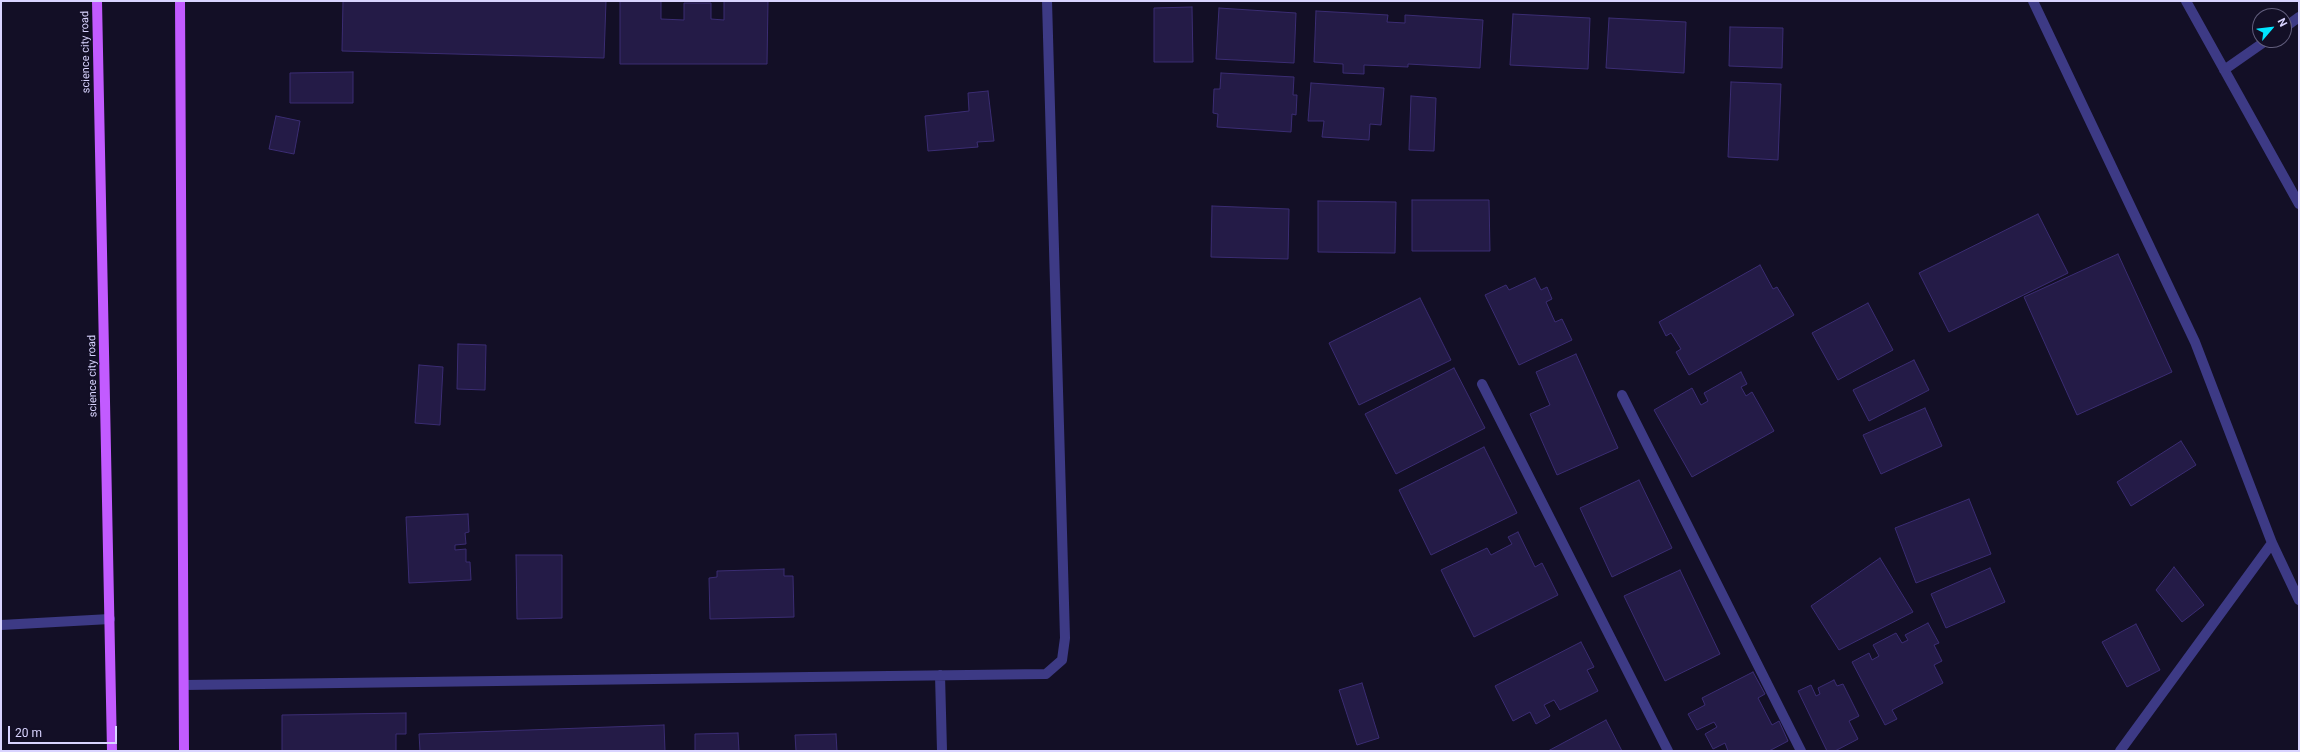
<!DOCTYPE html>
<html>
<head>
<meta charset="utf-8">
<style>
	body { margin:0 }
	#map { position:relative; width:2300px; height:752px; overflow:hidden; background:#130f26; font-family:Roboto,sans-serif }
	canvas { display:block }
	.frame { position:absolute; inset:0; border:2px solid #d9d4ff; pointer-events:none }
	.north { position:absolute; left:2252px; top:8px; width:40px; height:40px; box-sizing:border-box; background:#130f26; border:1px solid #625e7d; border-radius:50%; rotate:62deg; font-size:11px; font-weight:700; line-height:16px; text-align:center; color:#d9d4ff }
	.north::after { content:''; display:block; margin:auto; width:14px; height:18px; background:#00e5ff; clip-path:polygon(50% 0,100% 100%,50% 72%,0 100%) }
	.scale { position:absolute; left:8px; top:726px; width:109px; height:18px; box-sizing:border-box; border:2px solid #d9d4ff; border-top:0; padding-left:5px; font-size:12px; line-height:14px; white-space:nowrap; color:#d9d4ff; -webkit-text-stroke:3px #130f26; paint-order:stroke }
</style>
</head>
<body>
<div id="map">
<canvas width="2300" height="752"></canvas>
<div class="frame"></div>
<div class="north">N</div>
<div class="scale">20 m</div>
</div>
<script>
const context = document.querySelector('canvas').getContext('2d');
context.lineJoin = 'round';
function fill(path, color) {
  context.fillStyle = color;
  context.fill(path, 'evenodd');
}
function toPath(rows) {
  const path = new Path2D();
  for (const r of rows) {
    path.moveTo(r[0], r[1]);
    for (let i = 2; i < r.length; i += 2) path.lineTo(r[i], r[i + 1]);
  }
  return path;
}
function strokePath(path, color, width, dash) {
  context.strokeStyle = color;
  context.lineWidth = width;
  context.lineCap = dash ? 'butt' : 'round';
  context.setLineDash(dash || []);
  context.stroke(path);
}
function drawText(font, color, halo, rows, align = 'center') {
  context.font = font + ' Roboto,sans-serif';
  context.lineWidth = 3;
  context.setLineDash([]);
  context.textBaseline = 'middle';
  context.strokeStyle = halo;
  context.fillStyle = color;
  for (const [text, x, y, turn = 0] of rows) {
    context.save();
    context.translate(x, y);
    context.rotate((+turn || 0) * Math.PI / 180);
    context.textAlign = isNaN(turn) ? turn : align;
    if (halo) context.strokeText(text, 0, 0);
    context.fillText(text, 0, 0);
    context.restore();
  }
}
const building = toPath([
	[343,1,606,1,604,58,342,51,343,1],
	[620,1,661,1,661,19,684,20,684,3,711,3,711,19,724,20,724,1,768,1,767,64,620,64,620,1],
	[1192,7,1193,62,1154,62,1154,8,1192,7],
	[1219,8,1296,13,1294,63,1216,59,1219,8],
	[1316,11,1388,15,1387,22,1405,23,1405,15,1483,20,1480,68,1408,64,1408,67,1364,65,1364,74,1343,73,1343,64,1314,62,1316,11],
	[1513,14,1590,18,1588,69,1510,65,1513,14],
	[1609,18,1686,22,1684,73,1606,68,1609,18],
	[1730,27,1783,28,1782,68,1729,66,1730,27],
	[353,72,353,103,290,103,290,73,353,72],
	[1221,73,1294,77,1293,95,1297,95,1296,115,1292,114,1291,132,1217,127,1218,114,1213,113,1214,89,1220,89,1221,73],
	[1731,82,1781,84,1778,160,1728,157,1731,82],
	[1311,83,1384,88,1381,125,1370,124,1369,140,1322,137,1324,121,1308,121,1311,83],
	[988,91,994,141,977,142,978,147,928,151,925,116,969,111,968,93,988,91],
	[1411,96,1436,98,1434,151,1409,150,1411,96],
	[276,116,300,121,294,154,269,149,276,116],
	[1412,200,1489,200,1490,251,1412,251,1412,200],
	[1318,201,1396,202,1395,253,1318,252,1318,201],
	[1212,206,1289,209,1288,259,1211,257,1212,206],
	[2038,214,2068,273,1949,332,1919,273,2038,214],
	[2118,254,2172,372,2077,415,2024,297,2118,254],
	[1760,265,1773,289,1777,287,1794,315,1689,375,1676,352,1681,349,1671,333,1666,336,1659,322,1760,265],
	[1535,278,1541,290,1547,287,1552,299,1546,302,1555,322,1562,319,1572,340,1519,365,1485,295,1506,285,1509,290,1535,278],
	[1420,298,1451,360,1359,405,1329,343,1420,298],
	[1868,303,1893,350,1838,380,1812,333,1868,303],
	[458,344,486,345,485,390,457,389,458,344],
	[1576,354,1618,448,1557,475,1530,414,1550,405,1536,372,1576,354],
	[1914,360,1929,390,1869,421,1853,390,1914,360],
	[419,365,443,367,440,425,415,423,419,365],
	[1454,368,1485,428,1396,474,1365,414,1454,368],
	[1741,372,1747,384,1741,387,1746,396,1752,392,1774,431,1692,477,1654,410,1692,388,1701,405,1708,401,1704,393,1741,372],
	[1925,408,1942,446,1881,474,1863,435,1925,408],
	[2181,441,2196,465,2131,506,2117,482,2181,441],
	[1484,447,1517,513,1431,555,1399,490,1484,447],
	[1639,480,1672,548,1612,577,1580,508,1639,480],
	[1969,499,1991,554,1916,583,1895,528,1969,499],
	[468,514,469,532,465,533,466,544,455,545,455,550,466,549,466,562,470,562,471,580,409,583,406,517,468,514],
	[1518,532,1535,567,1542,563,1558,595,1474,637,1441,570,1487,548,1491,555,1512,544,1508,537,1518,532],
	[516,555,562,555,562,618,517,619,516,555],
	[1880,558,1913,612,1839,650,1811,606,1880,558],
	[2174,567,2204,605,2182,622,2156,590,2174,567],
	[1990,568,2005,602,1946,628,1931,594,1990,568],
	[784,569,784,576,793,576,794,617,710,619,709,578,717,577,717,571,784,569],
	[1680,570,1720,654,1665,681,1624,596,1680,570],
	[1928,623,1939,643,1934,645,1942,661,1934,665,1943,683,1892,710,1897,719,1885,725,1852,662,1869,653,1872,660,1879,656,1873,645,1896,633,1902,643,1908,640,1905,635,1928,623],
	[2136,624,2160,670,2127,687,2102,642,2136,624],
	[1581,642,1594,667,1587,670,1598,691,1560,710,1554,700,1544,705,1550,716,1536,724,1530,712,1513,721,1495,686,1581,642],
	[1753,672,1765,694,1758,698,1772,725,1779,721,1788,741,1769,751,1728,751,1725,743,1713,749,1705,734,1717,727,1714,722,1697,730,1688,714,1705,705,1702,698,1753,672],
	[1834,680,1837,686,1843,684,1859,716,1849,721,1858,739,1835,751,1827,751,1798,691,1811,685,1816,696,1820,694,1818,688,1834,680],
	[1362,683,1379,738,1357,745,1339,690,1362,683],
	[406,713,406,734,396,734,396,751,282,751,282,715,406,713],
	[1606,720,1622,751,1548,751,1606,720],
	[664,725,665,751,420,751,419,734,664,725],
	[738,733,739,751,695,751,695,734,738,733],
	[836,734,837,751,796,751,795,735,836,734]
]);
fill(building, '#241b47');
strokePath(building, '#3b2d73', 1);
strokePath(toPath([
	[2033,1,2195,342,2272,543,2299,600],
	[2186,1,2299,204],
	[2284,28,2299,17],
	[2224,70,2267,40],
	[1482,384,1668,751],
	[1622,395,1801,751],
	[1,625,110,619],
	[940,675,942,751],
	[184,685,1046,674,1062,660,1065,638,1047,1],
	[2120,751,2272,543]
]), '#3d3a85', 10);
strokePath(toPath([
	[97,1,112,751],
	[180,1,184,751]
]), '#c25bff', 10);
drawText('11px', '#d9d4ff', '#130f26', [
	["science city road",86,52,-91],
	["science city road",93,376,-91]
]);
</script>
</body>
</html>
